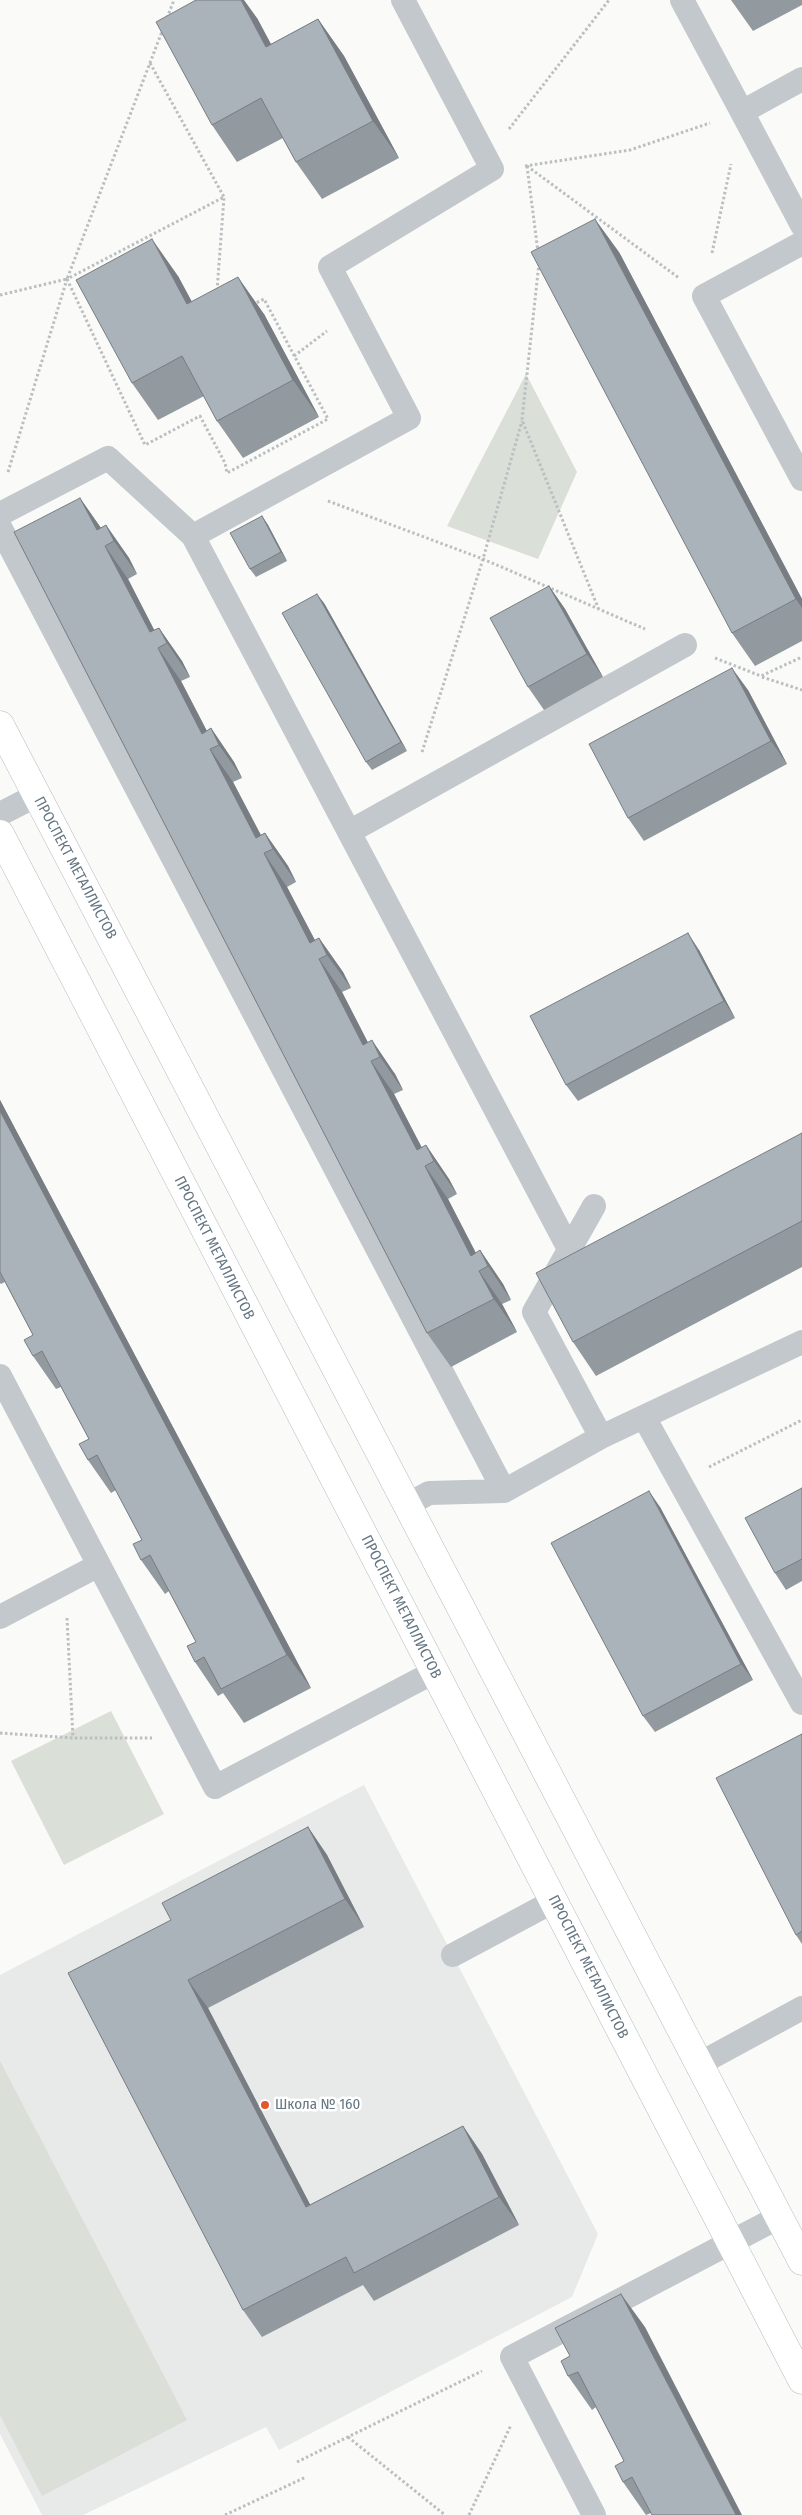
<!DOCTYPE html>
<html>
<head>
<meta charset="utf-8">
<style>
	body { margin:0 }
	canvas { display:block; background:#fafaf8 }
</style>
</head>
<body>
<canvas width="802" height="2515"></canvas>
<script>
const context = document.querySelector('canvas').getContext('2d');
context.lineJoin = 'round';
function fill(path, color) {
  context.fillStyle = color;
  context.fill(path, 'evenodd');
}
function toPath(rows) {
  const path = new Path2D();
  for (const r of rows) {
    path.moveTo(r[0], r[1]);
    for (let i = 2; i < r.length; i += 2) path.lineTo(r[i], r[i + 1]);
  }
  return path;
}
function strokePath(path, color, width, dash) {
  context.strokeStyle = color;
  context.lineWidth = width;
  context.lineCap = dash ? 'butt' : 'round';
  context.setLineDash(dash || []);
  context.stroke(path);
}
function drawText(font, color, halo, rows, align = 'center') {
  context.font = font + ' "Fira Sans Condensed",sans-serif';
  context.lineWidth = 5;
  context.setLineDash([]);
  context.textBaseline = 'middle';
  context.strokeStyle = halo;
  context.fillStyle = color;
  for (const [text, x, y, turn = 0] of rows) {
    context.save();
    context.translate(x, y);
    context.rotate((+turn || 0) * Math.PI / 180);
    context.textAlign = isNaN(turn) ? turn : align;
    if (halo) context.strokeText(text, 0, 0);
    context.fillText(text, 0, 0);
    context.restore();
  }
}
fill(toPath([
	[364,1785,598,2234,572,2297,279,2450,266,2427,83,2515,42,2515,0,2434,0,1975]
]), '#e8e9e9');
fill(toPath([
	[526,374,577,472,538,559,447,526],
	[111,1711,164,1814,64,1865,11,1761],
	[0,2061,187,2420,42,2496,0,2415]
]), '#dadfd7');
const secondary = toPath([
	[0,725,802,2261],
	[0,834,802,2380]
]);
strokePath(secondary, '#b3babf', 29);
strokePath(toPath([
	[167,18,174,0],
	[150,63,224,197],
	[509,129,609,0],
	[525,166,630,150,710,123],
	[527,166,538,252],
	[527,166,679,278],
	[712,253,731,164],
	[539,263,522,420,599,610],
	[67,279,145,445,200,416,225,463,227,473,328,419,264,299,254,304],
	[0,295,67,279,163,29],
	[294,356,327,331],
	[8,472,67,279,224,197,217,291],
	[328,501,483,559,645,629],
	[715,658,761,676,802,657],
	[762,677,802,690],
	[422,752,483,559,522,421],
	[709,1467,802,1420],
	[67,1618,73,1738],
	[0,1733,73,1738,152,1738],
	[348,2437,445,2515],
	[297,2462,482,2371],
	[225,2515,306,2477],
	[469,2515,511,2425]
]), '#bbbfc2', 3, [2.5, 2.5]);
strokePath(toPath([
	[682,0,742,112,802,79],
	[742,112,802,225],
	[802,243,704,296,802,479],
	[0,514,108,458,193,536,569,1249],
	[0,527,504,1491],
	[193,536,409,418,330,267,492,169,403,0],
	[0,814,37,795],
	[349,832,685,645],
	[594,1206,534,1312,601,1437],
	[0,1376,99,1565],
	[644,1417,802,1703],
	[407,1505,429,1493,504,1491,601,1437,802,1342],
	[0,1617,99,1565,215,1787,434,1672],
	[453,1955,554,1901],
	[699,2064,802,2008],
	[594,2515,512,2357,779,2217]
]), '#c3c8cc', 24);
strokePath(secondary, '#fff', 28);
fill(toPath([
	[731,0,802,0,802,5,753,31],
	[257,18,271,44,318,19,344,56,399,158,322,199,296,162,283,138,237,162,212,125],
	[619,252,802,599,802,641,755,666,732,633],
	[178,276,192,302,264,314,319,417,243,458,217,421,204,396,158,420,132,383],
	[80,498,101,528,106,525,129,558,137,574,128,579,154,630,159,628,182,661,190,677,181,681,207,731,211,728,234,762,242,778,233,782,261,835,265,833,288,866,296,882,287,887,315,940,319,938,343,972,351,988,342,992,368,1043,395,1074,403,1090,394,1094,421,1148,426,1145,449,1179,457,1194,448,1199,476,1253,480,1250,503,1284,511,1300,502,1304,517,1332,451,1367,427,1333],
	[262,516,268,525,287,561,256,577,250,569],
	[549,586,565,609,603,677,544,710,528,687],
	[324,603,407,751,372,770,366,762],
	[748,690,787,764,644,841,628,818],
	[699,950,735,1018,578,1101,566,1085],
	[0,1100,311,1688,244,1723,223,1693,218,1696,195,1662,196,1642,169,1591,165,1594,141,1560,142,1540,116,1490,111,1493,88,1460,89,1439,61,1387,56,1389,33,1356,33,1335,5,1282,1,1284,0,1283],
	[802,1133,802,1267,596,1376,573,1342],
	[802,1488,802,1581,786,1590,775,1573],
	[660,1507,753,1680,655,1732,643,1716],
	[802,1734,802,1944,796,1935],
	[308,1827,327,1855,364,1927,208,2008,310,2205,463,2126,482,2154,519,2225,374,2301,363,2285,262,2337,243,2310,171,1920],
	[645,2327,651,2513,646,2515,623,2482,624,2461,596,2407,592,2410,568,2376]
]), '#929a9f');
fill(toPath([
	[241,0,244,0,257,18,292,84,266,47],
	[318,19,344,56,399,158,373,121],
	[595,219,619,252,802,599,802,608,796,599],
	[152,239,178,276,213,341,187,304],
	[238,277,264,314,319,417,293,380],
	[80,498,103,531,97,530],
	[262,516,268,525,287,561,281,552],
	[106,525,129,558,137,574,114,541],
	[105,546,128,579,162,645,150,632],
	[549,586,565,609,603,677,587,654],
	[317,594,324,603,407,751,401,742],
	[159,628,182,661,190,677,167,643],
	[158,648,181,681,215,747,202,734],
	[732,668,748,690,787,764,771,741],
	[211,728,234,762,242,778,219,745],
	[210,749,233,782,269,851,256,838],
	[265,833,288,866,296,882,273,849],
	[264,853,287,887,323,956,310,943],
	[688,933,699,950,735,1018,724,1001],
	[319,938,343,972,351,988,327,955],
	[319,959,342,992,376,1058,363,1045],
	[372,1040,395,1074,403,1090,380,1057],
	[371,1061,394,1094,430,1163,417,1150],
	[0,1100,311,1688,287,1655,0,1111],
	[426,1145,449,1179,457,1194,434,1161],
	[425,1166,448,1199,484,1269,471,1256],
	[480,1250,503,1284,511,1300,488,1266],
	[479,1271,502,1304,517,1332,494,1299],
	[649,1491,660,1507,753,1680,741,1664],
	[308,1827,327,1855,364,1927,345,1899],
	[188,1980,208,2008,326,2235,306,2207],
	[463,2126,482,2154,519,2225,499,2197],
	[621,2294,645,2327,742,2515,736,2515]
]), '#777d82');
const building = toPath([
	[196,0,241,0,266,47,318,19,373,121,296,162,261,98,212,125,156,22,196,0],
	[595,219,796,599,732,633,531,252,595,219],
	[152,239,187,304,238,277,293,380,217,421,182,356,132,383,76,280,152,239],
	[80,498,97,530,106,525,114,541,105,546,150,632,159,628,167,643,158,648,202,734,211,728,219,745,210,749,256,838,265,833,273,849,264,853,310,943,319,938,327,955,319,959,363,1045,372,1040,380,1057,371,1061,417,1150,426,1145,434,1161,425,1166,471,1256,480,1250,488,1266,479,1271,494,1299,427,1333,14,532,80,498],
	[262,516,281,552,250,569,230,533,262,516],
	[549,586,587,654,528,687,490,618,549,586],
	[317,594,401,742,366,762,282,613,317,594],
	[732,668,771,741,628,818,589,744,732,668],
	[688,933,724,1001,566,1085,530,1016,688,933],
	[0,1111,287,1655,221,1689,204,1657,195,1662,187,1646,196,1642,150,1555,141,1560,133,1544,142,1540,97,1455,88,1460,79,1444,89,1439,42,1351,33,1356,24,1340,33,1335,0,1272,0,1111],
	[802,1133,802,1221,573,1342,536,1273,802,1133],
	[802,1488,802,1559,775,1573,745,1518,802,1488],
	[649,1491,741,1664,643,1716,551,1543,649,1491],
	[802,1734,802,1931,796,1935,716,1778,802,1734],
	[308,1827,345,1899,188,1980,306,2207,463,2126,499,2197,354,2273,346,2257,243,2310,68,1973,171,1920,162,1903,308,1827],
	[621,2294,736,2515,652,2515,632,2477,623,2482,615,2466,624,2461,578,2372,568,2376,561,2361,570,2356,555,2328,621,2294]
]);
fill(building, '#aab3b9');
strokePath(building, '#777d82', 1);
for (const [x, y, r, color] of [
	[265,2105,5,"#e4572e"]
]) {
  const dot = new Path2D();
  dot.arc(x, y, r, 0, 2 * Math.PI);
  context.fillStyle = color;
  context.fill(dot);
  strokePath(dot, '#fff', 2);
}
drawText('15px', '#657683', '#fff', [
	["ПРОСПЕКТ МЕТАЛЛИСТОВ",75,868,62],
	["ПРОСПЕКТ МЕТАЛЛИСТОВ",214,1248,63],
	["ПРОСПЕКТ МЕТАЛЛИСТОВ",401,1607,63],
	["ПРОСПЕКТ МЕТАЛЛИСТОВ",588,1967,63]
]);
drawText('15px', '#657683', '#fff', [
	["Школа № 160",275,2105]
], 'left');
</script>
</body>
</html>
